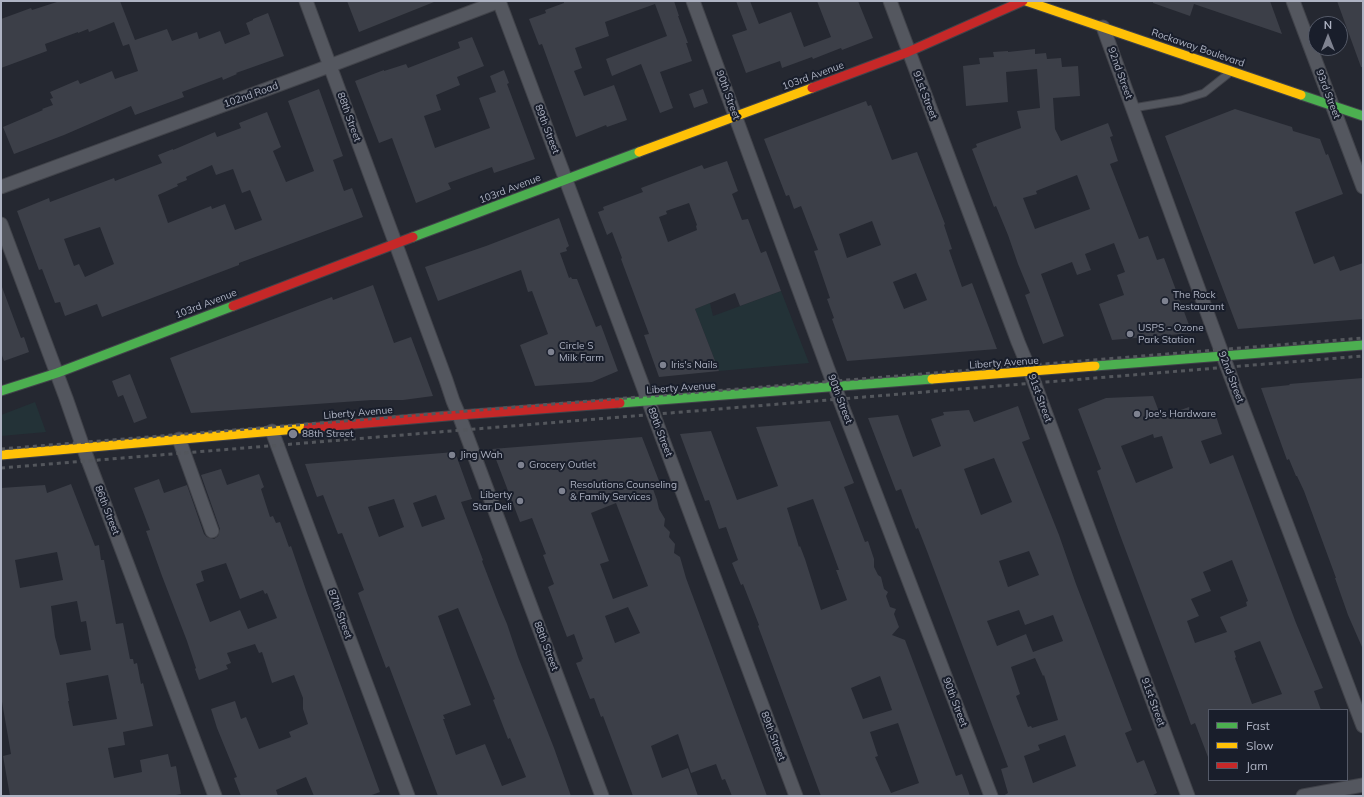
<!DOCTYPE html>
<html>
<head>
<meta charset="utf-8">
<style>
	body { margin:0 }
	#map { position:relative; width:1364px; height:797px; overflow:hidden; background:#252831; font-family:Mulish,sans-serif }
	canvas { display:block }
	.frame { position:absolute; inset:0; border:2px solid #aeb3c3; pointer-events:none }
	.legend { position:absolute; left:1208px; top:709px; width:140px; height:72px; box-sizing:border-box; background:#191e2b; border:1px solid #555a68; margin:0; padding:5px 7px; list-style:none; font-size:12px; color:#aeb3c3 }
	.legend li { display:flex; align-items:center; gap:8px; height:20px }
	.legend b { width:20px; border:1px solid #555a68 }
	.north { position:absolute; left:1308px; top:16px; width:40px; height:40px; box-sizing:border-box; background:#191e2b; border:1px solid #555a68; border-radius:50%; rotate:0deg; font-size:11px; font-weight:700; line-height:16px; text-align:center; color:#aeb3c3 }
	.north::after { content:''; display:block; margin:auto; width:14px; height:18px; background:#7e8290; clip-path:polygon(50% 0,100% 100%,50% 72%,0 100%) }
</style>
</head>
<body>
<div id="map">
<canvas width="1364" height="797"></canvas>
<div class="frame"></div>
<ul class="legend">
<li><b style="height:5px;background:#4caf50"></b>Fast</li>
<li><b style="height:5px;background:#ffc107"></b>Slow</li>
<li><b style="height:5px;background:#c62828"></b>Jam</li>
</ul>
<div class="north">N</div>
</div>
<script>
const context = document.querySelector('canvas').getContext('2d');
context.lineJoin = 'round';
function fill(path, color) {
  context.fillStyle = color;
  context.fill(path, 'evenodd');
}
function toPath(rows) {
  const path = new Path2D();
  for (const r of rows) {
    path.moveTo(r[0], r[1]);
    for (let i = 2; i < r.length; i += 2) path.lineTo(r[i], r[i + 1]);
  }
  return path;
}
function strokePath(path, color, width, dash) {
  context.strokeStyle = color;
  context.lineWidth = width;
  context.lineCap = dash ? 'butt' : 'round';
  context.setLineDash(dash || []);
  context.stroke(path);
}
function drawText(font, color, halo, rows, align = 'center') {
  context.font = font + ' Mulish,sans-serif';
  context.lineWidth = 4;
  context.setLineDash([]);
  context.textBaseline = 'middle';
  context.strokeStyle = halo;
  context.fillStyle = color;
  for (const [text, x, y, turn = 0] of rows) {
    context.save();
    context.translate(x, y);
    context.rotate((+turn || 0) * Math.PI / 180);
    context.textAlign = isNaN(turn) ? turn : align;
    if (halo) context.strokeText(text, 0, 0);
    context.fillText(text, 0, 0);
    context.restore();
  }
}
fill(toPath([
	[781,291,809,363,719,371,695,309,710,303,713,316],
	[35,402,46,432,1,436,1,415]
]), '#233237');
fill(toPath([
	[60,1,120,1,135,40,167,29,172,41,197,32,199,39,220,31,225,44,250,34,246,23,253,20,253,19,268,13,284,56,236,73,237,74,223,80,222,77,182,92,184,97,135,115,131,106,64,135,14,154,3,127,43,110,42,109,53,105,50,99,53,98,50,92,78,80,80,84,112,71,115,79,138,71,129,44,123,46,114,22,89,32,88,29,78,33,78,32,45,44,47,51,1,68,1,19,31,8,32,10],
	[347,1,434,1,434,2,359,32],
	[564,1,674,1,679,16,678,16,688,43,686,43,692,61,660,72,673,108,660,113,641,64,612,76,606,59,667,36,655,4,605,22,609,36,575,48,582,68,574,71,584,96,614,85,627,120,607,127,606,125,576,137,542,44,539,45,529,19,546,13,545,10,564,3],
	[736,1,750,1,759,24,791,12,804,47,831,37,817,1,858,1,873,38,842,50,841,48,813,59,812,57,782,68,780,61,746,73,732,35,747,30],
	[1153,1,1270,1,1282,34,1194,4,1190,16,1153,3],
	[1337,1,1363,1,1363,67,1361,67],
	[472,37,484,66,457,77,460,85,436,95,441,110,424,116,435,148,490,128,479,98,496,92,490,76,504,70,509,83,507,84,535,159,494,173,492,167,448,183,451,189,416,203,392,138,379,143,355,81,384,70,384,71,406,64,408,68,460,48,458,42],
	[1035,49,1035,54,1046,53,1047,59,1061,58,1062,67,1078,66,1080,96,1053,98,1055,129,1061,141,1108,123,1113,136,1110,137,1118,161,1110,164,1139,239,1148,236,1157,260,1164,258,1192,333,1112,340,1099,304,1124,295,1117,275,1125,272,1114,243,1085,254,1091,270,1077,275,1072,262,1041,274,1064,336,1043,344,1025,295,1030,293,1018,264,1008,235,996,206,994,207,972,149,977,147,976,144,1021,128,1017,111,1040,108,1037,69,1006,72,1008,102,966,106,963,66,980,64,979,58,994,57,993,52,1008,51,1008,52],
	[1077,175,1090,209,1035,229,1023,198,1037,194,1036,191],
	[319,89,343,156,333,160,344,191,352,188,363,217,239,263,239,265,102,317,97,304,65,316,60,302,55,303,42,269,39,270,17,211,49,198,50,202,114,178,115,181,162,163,158,155,173,149,173,150,215,132,217,137,241,128,239,123,267,112,281,147,273,151,286,182,314,171,288,101],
	[212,165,216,175,233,169,242,193,250,190,262,220,235,230,225,204,212,209,211,206,168,223,158,195,178,186,177,184,187,180,186,177],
	[100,227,114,264,85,277,79,264,74,266,64,239],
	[703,89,708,103,694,108,689,94],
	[866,101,868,106,871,105,892,160,917,152,945,224,944,225,952,249,949,250,962,287,972,283,997,349,847,361,832,319,834,318,827,299,830,298,814,251,818,250,801,206,794,209,789,195,786,196,764,139],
	[872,221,881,245,847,258,839,234],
	[916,273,927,300,904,309,893,282],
	[1235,109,1292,127,1293,131,1320,139,1326,155,1328,154,1343,194,1295,212,1314,264,1334,256,1340,271,1363,263,1363,319,1238,329,1165,136],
	[727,161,738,191,732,194,742,220,748,219,761,253,766,251,781,291,740,306,735,293,695,309,719,371,659,377,644,335,649,334,621,259,622,258,612,232,607,235,598,212,604,210,603,207,643,192,641,188,702,165,704,169],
	[689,203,697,225,696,226,697,230,668,242,659,217,667,214,666,211],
	[559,218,569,246,566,248,567,251,560,253,569,278,571,277,572,279,577,279,596,327,601,325,618,371,592,382,535,386,520,345,548,334,532,291,528,292,521,270,438,301,425,267,486,246],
	[373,285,394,343,411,337,433,396,403,400,372,400,191,413,170,358,332,297,333,300],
	[2,287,21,338,24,337,29,352,4,361,1,353,1,288],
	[130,374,147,418,134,423,123,395,118,397,112,381],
	[1363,378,1363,647,1362,647,1348,615,1335,578,1336,578,1304,491,1297,476,1296,476,1289,459,1287,460,1261,388,1290,385,1289,384],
	[1153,396,1161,417,1189,407,1193,418,1214,410,1222,434,1201,441,1210,464,1233,455,1296,623,1323,688,1314,691,1321,710,1209,710,1209,757,1208,757,1195,723,1191,725,1186,711,1120,535,1097,471,1101,469,1078,409,1106,398],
	[1153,434,1154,438,1162,436,1173,468,1136,483,1121,446],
	[1232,560,1248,601,1246,602,1247,606,1220,617,1227,632,1195,643,1187,621,1199,616,1191,599,1211,591,1203,572],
	[1260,641,1282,694,1252,704,1235,658,1236,657,1234,651],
	[1018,406,1030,439,1022,442,1059,535,1076,584,1132,730,1125,733,1137,763,1144,760,1157,793,1151,796,1003,796,1008,793,1001,769,1008,767,927,551,918,528,916,529,901,489,896,491,868,418,898,415,913,457,941,446,931,419,944,415,943,412,969,410,974,422],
	[994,458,1012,502,981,515,964,469],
	[1029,551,1039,575,1008,587,999,561],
	[1019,610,1025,625,1053,615,1063,641,1033,652,1026,634,997,646,987,621],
	[1035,658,1043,676,1044,675,1058,720,1032,728,1031,726,1028,727,1016,696,1020,694,1011,667],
	[1065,735,1076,766,1033,783,1024,756,1040,750,1038,745],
	[830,421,854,483,844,487,865,542,868,541,874,559,874,567,878,575,881,577,884,589,888,592,886,596,890,607,896,609,894,614,899,627,892,635,905,640,956,776,962,774,970,796,821,796,758,626,759,625,743,584,741,585,732,563,738,560,726,527,719,529,709,500,705,501,680,434,711,431,737,500,778,486,756,427],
	[813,499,839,570,836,570,847,600,821,610,805,559,800,546,799,547,787,508],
	[880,676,892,710,863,719,851,688],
	[898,723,919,783,891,793,875,757,878,756,870,732],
	[642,437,661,486,653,489,657,500,659,509,665,519,664,526,670,532,669,537,675,544,674,553,680,557,686,578,767,796,732,796,725,779,722,780,716,764,691,773,678,734,651,746,662,778,688,768,698,796,633,796,603,716,601,717,594,698,590,699,576,663,582,661,581,660,583,659,574,634,567,637,548,587,554,584,543,555,546,554,532,518,520,522,492,449],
	[616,503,648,586,613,599,600,564,609,561,591,513],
	[628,607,640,633,615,643,605,616],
	[455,452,472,499,461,502,483,560,482,561,499,605,507,624,518,657,554,748,571,796,438,796,389,666,386,668,358,593,364,590,342,533,338,534,323,495,317,497,305,464],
	[436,495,445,519,422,527,413,503],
	[394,499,404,527,379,537,368,507],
	[458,608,495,699,493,700,508,739,510,738,526,777,502,786,485,744,456,755,443,719,445,719,443,715,471,705,438,616],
	[221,469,227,485,259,474,264,487,261,489,270,517,273,516,276,523,280,522,289,547,291,546,307,593,380,792,369,796,314,796,306,777,276,790,278,796,241,796,234,778,237,777,217,728,211,709,235,701,241,719,246,717,259,749,291,737,289,732,308,724,303,709,303,698,294,675,272,683,262,652,259,653,255,644,227,653,231,663,226,665,228,669,199,680,195,669,196,668,187,641,162,576,146,531,150,530,134,488,159,479,164,493,187,485,204,534,207,537,214,539,218,536,220,529,201,475],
	[226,563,240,599,263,590,265,594,267,593,277,618,248,629,240,610,210,622,196,584,204,581,201,571],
	[71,484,95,546,99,545,101,560,104,560,116,624,123,623,130,659,133,659,134,664,137,663,141,684,143,683,153,726,123,732,125,745,108,748,114,778,142,772,140,760,168,754,171,767,176,766,181,794,171,796,10,796,3,756,11,754,1,696,1,488,45,485,47,493],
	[57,552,63,580,20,588,15,560],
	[77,601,81,622,86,621,91,650,60,655,55,637,51,606],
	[108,675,117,719,73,726,68,701,69,701,66,683]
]), '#3c3f48');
const lane = toPath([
	[1133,108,1181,100,1204,93,1228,74]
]);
const street = toPath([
	[306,1,446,380,453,401,459,415,602,796],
	[499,1,796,796],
	[693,1,828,369,991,796],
	[890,1,1018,342,1030,371,1188,796],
	[1293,1,1363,187],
	[1103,27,1223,356,1363,726],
	[1,187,316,71,500,1],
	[1,224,66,398,83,447,215,796],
	[272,431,408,796],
	[179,439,212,531],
	[1303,796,1363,785]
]);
const fast = toPath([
	[1301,95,1363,116],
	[413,237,639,152],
	[1095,366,1363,345],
	[1,391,57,373,233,306],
	[620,403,932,379]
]);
const slow = toPath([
	[1026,1,1301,95],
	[639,152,812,88],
	[932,379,1095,366],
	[1,455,308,428]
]);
const jam = toPath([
	[812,88,908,52,1023,1],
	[233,306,413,237],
	[308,428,459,415,620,403]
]);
strokePath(lane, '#41434a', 9);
strokePath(street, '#41434a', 15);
strokePath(fast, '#41434a', 11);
strokePath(slow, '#41434a', 11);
strokePath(jam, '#41434a', 11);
strokePath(lane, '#54575f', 7);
strokePath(street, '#54575f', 13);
strokePath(fast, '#4caf50', 9);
strokePath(slow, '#ffc107', 9);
strokePath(jam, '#c62828', 9);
strokePath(toPath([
	[1,449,1363,338],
	[1,468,1363,356]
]), '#53565c', 3, [4, 4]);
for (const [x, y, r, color] of [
	[1165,301,4,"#7e8290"],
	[1130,334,4,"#7e8290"],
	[551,352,4,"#7e8290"],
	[663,365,4,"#7e8290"],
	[1137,414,4,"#7e8290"],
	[293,434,5,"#7e8290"],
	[452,455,4,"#7e8290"],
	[521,465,4,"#7e8290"],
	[562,491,4,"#7e8290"],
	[520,501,4,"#7e8290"]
]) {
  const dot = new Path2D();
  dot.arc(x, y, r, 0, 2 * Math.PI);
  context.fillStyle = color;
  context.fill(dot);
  strokePath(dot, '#191e2b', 1.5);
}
drawText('10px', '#aeb3c3', '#191e2b', [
	["Rockaway Boulevard",1198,48,19],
	["92nd Street",1120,73,70],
	["103rd Avenue",813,76,-20],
	["93rd Street",1328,94,69],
	["102nd Road",251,95,-20],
	["90th Street",728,95,70],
	["91st Street",925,95,69],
	["88th Street",349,117,70],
	["89th Street",547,129,69],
	["103rd Avenue",510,189,-21],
	["103rd Avenue",206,304,-21],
	["Liberty Avenue",1004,363,-4],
	["92nd Street",1231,377,69],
	["Liberty Avenue",681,388,-4],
	["91st Street",1040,398,70],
	["90th Street",840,399,69],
	["Liberty Avenue",358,413,-5],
	["89th Street",660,432,69],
	["86th Street",107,510,69],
	["87th Street",340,614,70],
	["88th Street",546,646,69],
	["90th Street",955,702,69],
	["91st Street",1153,702,70],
	["89th Street",773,736,69]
]);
drawText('10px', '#aeb3c3', '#191e2b', [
	["The Rock",1173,295],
	["Restaurant",1173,307],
	["USPS - Ozone",1138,328],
	["Park Station",1138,340],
	["Circle S",559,346],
	["Milk Farm",559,358],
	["Iris's Nails",671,365],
	["Joe's Hardware",1145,414],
	["88th Street",302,434],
	["Jing Wah",460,455],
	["Grocery Outlet",529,465],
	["Resolutions Counseling",570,485],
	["& Family Services",570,497],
	["Liberty",512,495,"right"],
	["Star Deli",512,507,"right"]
], 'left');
</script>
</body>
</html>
